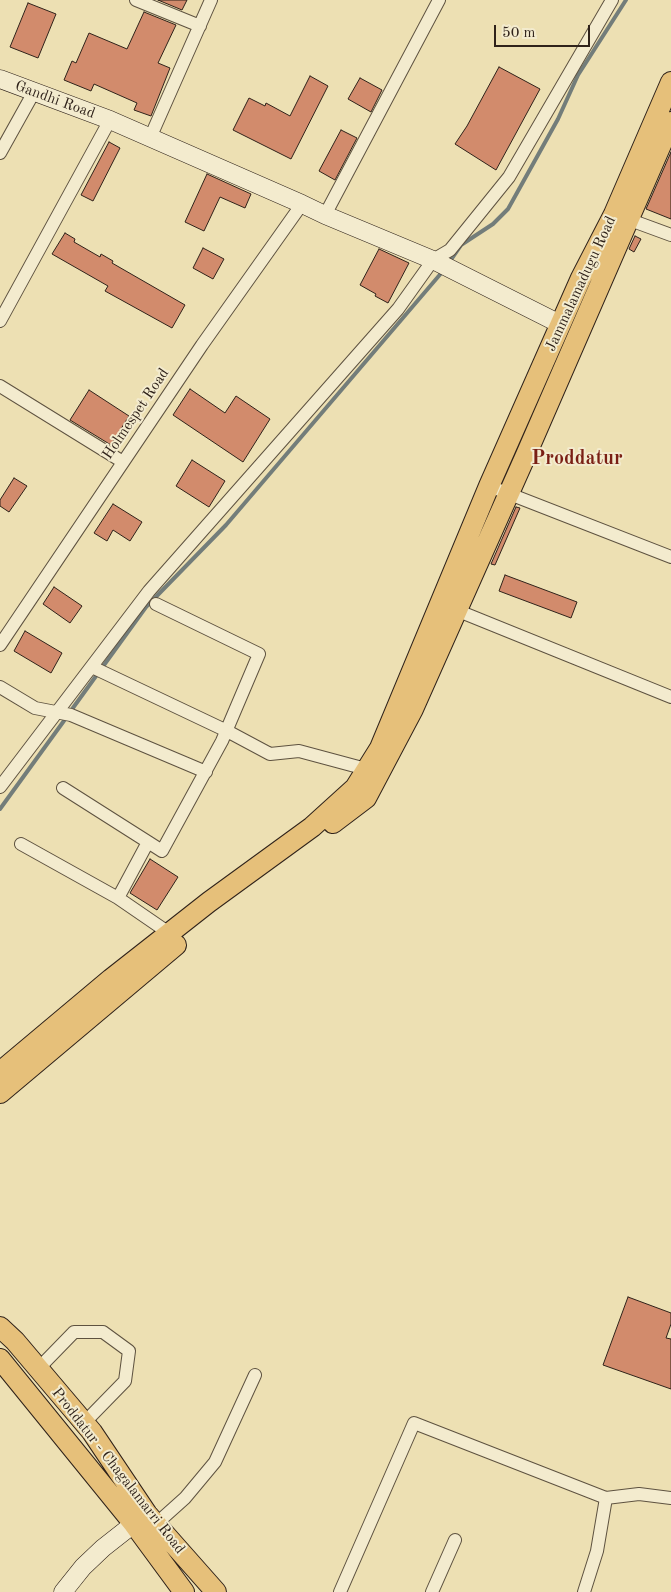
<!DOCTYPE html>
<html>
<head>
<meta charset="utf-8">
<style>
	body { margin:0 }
	#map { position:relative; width:671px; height:1592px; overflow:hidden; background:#ede0b3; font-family:"Old Standard TT",serif }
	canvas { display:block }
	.scale { position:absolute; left:494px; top:25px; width:96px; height:22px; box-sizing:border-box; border:2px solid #2f221a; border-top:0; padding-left:6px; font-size:15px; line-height:18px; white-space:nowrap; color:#2f221a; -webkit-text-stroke:4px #f3ebce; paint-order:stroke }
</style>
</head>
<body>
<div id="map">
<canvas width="671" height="1592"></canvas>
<div class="scale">50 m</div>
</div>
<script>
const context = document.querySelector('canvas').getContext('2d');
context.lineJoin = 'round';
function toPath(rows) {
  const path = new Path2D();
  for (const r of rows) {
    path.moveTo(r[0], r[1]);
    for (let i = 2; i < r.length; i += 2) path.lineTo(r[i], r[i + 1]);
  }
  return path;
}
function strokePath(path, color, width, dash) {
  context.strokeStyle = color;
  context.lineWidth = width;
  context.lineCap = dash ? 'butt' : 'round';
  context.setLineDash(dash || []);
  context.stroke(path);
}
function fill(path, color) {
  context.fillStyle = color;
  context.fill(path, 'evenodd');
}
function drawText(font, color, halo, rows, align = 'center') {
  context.font = font + ' "Old Standard TT",serif';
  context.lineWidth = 4;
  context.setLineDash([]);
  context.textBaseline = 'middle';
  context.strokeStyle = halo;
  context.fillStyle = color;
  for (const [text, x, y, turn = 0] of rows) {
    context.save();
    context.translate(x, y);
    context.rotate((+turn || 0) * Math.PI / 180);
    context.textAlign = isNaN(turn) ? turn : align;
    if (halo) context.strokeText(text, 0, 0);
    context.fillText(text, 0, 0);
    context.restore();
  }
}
strokePath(toPath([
	[448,264,461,245,493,224,508,209,558,119,578,75,626,0],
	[70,712,146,607,226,525,443,271],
	[0,809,66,718]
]), '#737d7a', 4);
const building = toPath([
	[158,0,187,0,182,10,158,0],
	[28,3,56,14,38,58,10,47,28,3],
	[144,12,176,25,158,63,170,68,151,116,134,110,137,103,94,84,91,91,64,80,72,61,76,63,89,33,127,49,144,12],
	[499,67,540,89,496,170,455,144,467,126,499,67],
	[310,76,328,86,291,159,233,130,249,98,265,106,266,103,290,116,310,76],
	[360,78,382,90,371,112,348,99,360,78],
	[341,130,357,138,335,180,319,171,341,130],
	[109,142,120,148,93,201,81,195,109,142],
	[671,152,671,219,646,209,671,152],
	[207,174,251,194,245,208,220,197,204,231,185,222,207,174],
	[65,233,75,239,74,242,100,257,101,254,113,261,112,263,185,305,172,328,105,291,108,286,52,254,65,233],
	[635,236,641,239,634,252,629,249,635,236],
	[203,248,224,259,213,279,193,268,203,248],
	[379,249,409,263,388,303,375,296,376,294,360,285,379,249],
	[190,389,225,413,236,396,270,419,243,462,173,415,190,389],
	[89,390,129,416,111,445,70,420,89,390],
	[192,460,225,481,209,507,176,486,192,460],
	[14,478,27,486,9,512,0,506,0,500,14,478],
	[113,504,142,522,130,541,113,530,107,541,94,533,113,504],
	[516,507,520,508,495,565,491,564,516,507],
	[505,575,577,602,571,618,499,591,505,575],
	[54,587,82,606,70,623,43,604,54,587],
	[25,631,62,653,51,673,14,651,25,631],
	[150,859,178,877,157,910,130,893,150,859],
	[628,1297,671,1313,671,1324,666,1338,671,1339,671,1389,603,1365,628,1297]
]);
fill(building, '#d28b6c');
strokePath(building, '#2f221a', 1);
const street = toPath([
	[136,0,200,26],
	[150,138,211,0],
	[0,153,34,92],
	[325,215,439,0],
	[622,217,671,235],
	[0,321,110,120],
	[0,386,123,462],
	[489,486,671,557],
	[156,604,259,654,222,741,162,851,148,842,118,898,169,933],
	[451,608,671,697],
	[0,645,202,345,302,204],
	[92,667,227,731,270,754,299,751,366,769],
	[0,687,35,708,71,715,206,772],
	[0,787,149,591,398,309,433,260,450,250,509,177,612,0],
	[63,788,148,842],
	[21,844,118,898],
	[38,1369,74,1332,103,1332,129,1351,125,1381,84,1423],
	[156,1524,185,1498,215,1462,255,1375],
	[340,1592,414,1423,606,1498,639,1494,671,1498],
	[432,1592,455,1540],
	[584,1592,597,1551,606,1498]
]);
const secondary = toPath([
	[0,79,110,120,302,204,325,215,433,260,560,324],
	[63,1592,83,1567,103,1548,145,1515]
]);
const primary = toPath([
	[333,823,366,798,413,709,526,455,671,122],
	[0,1072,111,979,209,902,312,827,355,788,380,748,489,486,581,278,614,214,671,82],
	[0,1093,176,945],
	[0,1327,15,1341,92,1432,147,1514,216,1592],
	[0,1359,134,1524,184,1592]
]);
strokePath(street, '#5e5240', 14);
strokePath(secondary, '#2f221a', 19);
strokePath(primary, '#2f221a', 22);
strokePath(street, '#f3ebce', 12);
strokePath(secondary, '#f3ebce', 18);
strokePath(primary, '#e6c07a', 20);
drawText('15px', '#2f221a', '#f3ebce', [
	["Gandhi Road",55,100,20],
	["Jammalamadugu Road",581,284,-65],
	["Holmespet Road",136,414,-56],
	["Proddatur - Chagalamarri Road",118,1471,52]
]);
drawText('bold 20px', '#7a1f14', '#f3ebce', [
	["Proddatur",577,459]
]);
</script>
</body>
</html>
